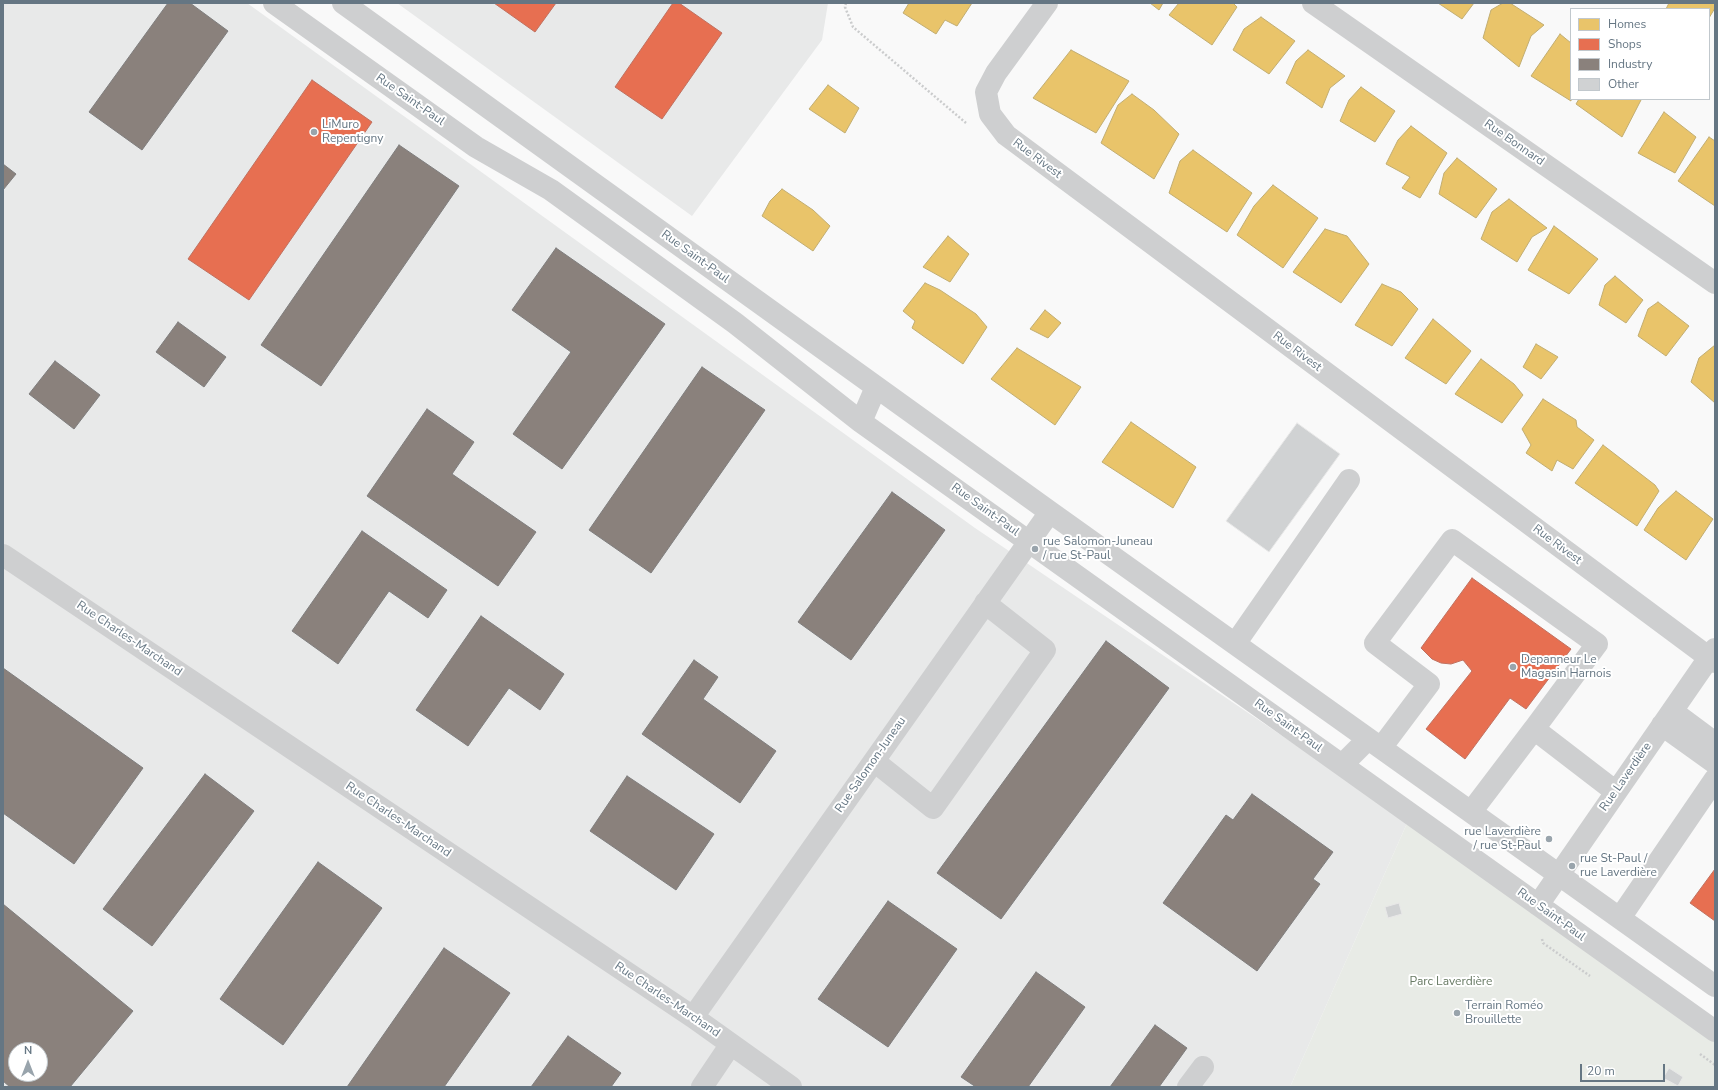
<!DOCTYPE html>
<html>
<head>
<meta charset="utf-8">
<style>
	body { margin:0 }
	#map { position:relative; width:1718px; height:1090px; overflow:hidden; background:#f9f9f9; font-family:"Nunito Sans",sans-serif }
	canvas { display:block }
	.frame { position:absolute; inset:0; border:4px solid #657683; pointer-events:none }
	.legend { position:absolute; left:1570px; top:8px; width:140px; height:92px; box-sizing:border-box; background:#fff; border:1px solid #c1c8cd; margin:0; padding:5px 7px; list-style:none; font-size:12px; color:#657683 }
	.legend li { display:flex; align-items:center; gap:8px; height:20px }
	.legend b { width:20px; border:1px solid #c1c8cd }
	.north { position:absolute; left:8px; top:1042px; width:40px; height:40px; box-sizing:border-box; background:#fff; border:1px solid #c1c8cd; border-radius:50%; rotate:0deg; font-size:11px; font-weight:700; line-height:16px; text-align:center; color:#657683 }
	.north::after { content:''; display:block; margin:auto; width:14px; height:18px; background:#99a4ac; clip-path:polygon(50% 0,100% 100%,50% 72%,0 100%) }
	.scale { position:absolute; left:1580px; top:1064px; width:85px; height:18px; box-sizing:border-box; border:2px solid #657683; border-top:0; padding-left:5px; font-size:12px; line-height:14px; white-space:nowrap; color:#657683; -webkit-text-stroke:3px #fff; paint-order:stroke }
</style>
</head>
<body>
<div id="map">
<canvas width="1718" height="1090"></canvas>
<div class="frame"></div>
<ul class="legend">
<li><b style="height:11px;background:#e9c46a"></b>Homes</li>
<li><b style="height:11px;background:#e76f51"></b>Shops</li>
<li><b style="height:11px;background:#8a817c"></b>Industry</li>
<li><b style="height:11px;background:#d0d2d3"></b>Other</li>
</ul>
<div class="north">N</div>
<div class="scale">20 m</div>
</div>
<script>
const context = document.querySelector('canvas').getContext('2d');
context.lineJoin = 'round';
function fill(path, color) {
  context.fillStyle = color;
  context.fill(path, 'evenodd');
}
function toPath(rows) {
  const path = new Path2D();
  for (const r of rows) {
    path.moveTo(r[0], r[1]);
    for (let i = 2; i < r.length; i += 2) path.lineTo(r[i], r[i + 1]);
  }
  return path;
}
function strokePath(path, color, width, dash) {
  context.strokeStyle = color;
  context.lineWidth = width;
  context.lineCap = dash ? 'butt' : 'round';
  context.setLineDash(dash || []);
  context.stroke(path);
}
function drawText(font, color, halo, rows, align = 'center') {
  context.font = font + ' "Nunito Sans",sans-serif';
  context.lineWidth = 4;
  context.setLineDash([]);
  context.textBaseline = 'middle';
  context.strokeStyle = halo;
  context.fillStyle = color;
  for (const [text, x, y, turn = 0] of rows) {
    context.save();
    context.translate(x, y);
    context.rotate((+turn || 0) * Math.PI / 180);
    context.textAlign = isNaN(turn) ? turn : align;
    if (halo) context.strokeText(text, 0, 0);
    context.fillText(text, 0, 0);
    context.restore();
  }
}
fill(toPath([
	[3,3,247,3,975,528,1408,821,1290,1087,3,1087],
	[16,1050,40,1050,40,1074,16,1074],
	[397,3,828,3,822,40,692,216]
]), '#e8e9e9');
fill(toPath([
	[1408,821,1715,1041,1715,1087,1290,1087]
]), '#e8ebe6');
const homes = toPath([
	[909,3,972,3,957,26,945,20,936,34,903,13,909,3],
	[1150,3,1163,3,1159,10,1150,3],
	[1179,3,1233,3,1237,7,1212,45,1169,15,1179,3],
	[1438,3,1474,3,1462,19,1438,3],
	[1503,3,1510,3,1544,25,1531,36,1519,67,1483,38,1491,10,1503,3],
	[1669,3,1715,3,1715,8,1709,18,1709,9,1666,9,1669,3],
	[1261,17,1295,41,1269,74,1233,50,1244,29,1261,17],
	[1560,34,1571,43,1571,101,1531,76,1560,34],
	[1071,50,1129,81,1096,133,1033,98,1071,50],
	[1308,50,1345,76,1330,88,1322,108,1286,83,1296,61,1308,50],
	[828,85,859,108,845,133,809,109,828,85],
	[1361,87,1395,111,1375,142,1340,121,1349,100,1361,87],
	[1132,94,1154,110,1179,134,1154,179,1101,143,1118,105,1132,94],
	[1579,99,1640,99,1641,100,1622,137,1576,104,1579,99],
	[1664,112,1696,137,1675,173,1638,153,1664,112],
	[1411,126,1447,153,1420,198,1402,188,1410,177,1386,164,1398,140,1411,126],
	[1709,137,1715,141,1715,206,1678,181,1709,137],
	[1193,150,1252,193,1227,232,1169,193,1180,161,1193,150],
	[1457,158,1497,189,1476,218,1439,194,1444,173,1457,158],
	[1273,185,1318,218,1283,268,1237,235,1254,206,1273,185],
	[782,189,813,210,830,226,813,251,762,216,770,201,782,189],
	[1509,199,1547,228,1532,237,1517,262,1481,239,1492,212,1509,199],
	[1554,226,1598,259,1569,294,1528,270,1554,226],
	[1325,229,1347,236,1369,264,1341,303,1293,272,1325,229],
	[948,236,969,254,950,282,923,267,948,236],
	[1615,276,1643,300,1626,323,1599,305,1605,285,1615,276],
	[925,283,940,290,976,314,987,327,963,364,912,328,915,321,903,311,925,283],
	[1382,284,1401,292,1418,309,1392,346,1355,325,1382,284],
	[1658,302,1689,326,1666,356,1638,336,1648,309,1658,302],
	[1045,310,1061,323,1048,338,1030,329,1045,310],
	[1433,319,1471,351,1446,384,1405,358,1433,319],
	[1536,344,1558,357,1541,379,1523,367,1536,344],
	[1715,345,1715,403,1691,382,1699,358,1715,345],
	[1017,348,1081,387,1055,425,991,379,1017,348],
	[1481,359,1514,384,1523,395,1502,423,1455,394,1481,359],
	[1543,399,1576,420,1577,427,1594,440,1573,469,1557,460,1552,471,1526,453,1531,445,1522,429,1543,399],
	[1131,422,1196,467,1173,508,1102,462,1131,422],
	[1603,445,1655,485,1659,491,1637,526,1575,483,1603,445],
	[1676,491,1713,519,1686,560,1644,530,1658,508,1676,491]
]);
fill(homes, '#e9c46a');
strokePath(homes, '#c1ad72', 1);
const shops = toPath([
	[494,3,556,3,535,32,494,3],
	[673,3,679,3,722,33,662,119,615,87,673,3],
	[312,80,372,122,249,300,188,259,312,80],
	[1472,578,1571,649,1526,709,1510,698,1465,759,1426,729,1472,671,1463,660,1451,664,1441,663,1432,659,1421,648,1472,578],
	[1715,869,1715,921,1690,903,1715,869]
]);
fill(shops, '#e76f51');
strokePath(shops, '#c07160', 1);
const industry = toPath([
	[168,3,190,3,228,31,142,150,89,112,168,3],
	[399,145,459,186,321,386,261,345,399,145],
	[3,164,16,174,3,190,3,164],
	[556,248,665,324,562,469,513,434,571,352,512,310,556,248],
	[178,322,226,357,204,387,156,352,178,322],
	[55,361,100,395,74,429,29,394,55,361],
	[702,367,765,410,651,573,589,530,702,367],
	[427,409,474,442,452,474,536,532,498,586,367,496,427,409],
	[892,492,945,530,851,660,798,622,892,492],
	[362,531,447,590,428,618,389,591,338,664,292,631,362,531],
	[481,616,564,674,540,710,509,688,468,746,416,710,481,616],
	[1106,641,1169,688,1001,919,937,873,1106,641],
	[694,660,718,677,703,699,776,751,740,803,642,734,694,660],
	[3,668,143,768,74,864,3,813,3,668],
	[205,774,254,811,152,946,103,909,205,774],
	[627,776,714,834,676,890,590,831,627,776],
	[1252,794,1333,852,1313,879,1320,884,1257,971,1163,903,1226,815,1233,820,1252,794],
	[318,862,382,908,283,1045,220,999,318,862],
	[888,901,957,949,888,1047,818,999,888,901],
	[3,904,133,1011,70,1087,10,1087,3,1081,3,904],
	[16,1050,40,1050,40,1074,16,1074,16,1050],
	[444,948,510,993,444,1087,347,1087,444,948],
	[1036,972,1085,1007,1028,1087,976,1087,961,1077,1036,972],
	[1155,1025,1187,1048,1159,1087,1110,1087,1155,1025],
	[568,1036,621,1073,611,1087,531,1087,568,1036]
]);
fill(industry, '#8a817c');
strokePath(industry, '#7f7e7e', 1);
const building = toPath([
	[1297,423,1340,454,1269,552,1226,521,1297,423],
	[1399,903,1402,914,1388,918,1385,907,1399,903],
	[1669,1068,1683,1077,1678,1086,1663,1078,1669,1068]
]);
fill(building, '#d0d2d3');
strokePath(building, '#e8e8e8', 1);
strokePath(toPath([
	[846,3,845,7,853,27,966,123],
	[1542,939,1543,943,1590,976],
	[1700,1054,1715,1065]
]), '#cbcccd', 2.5, [2, 2]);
strokePath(toPath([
	[274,3,476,147,551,190,735,323,861,422,1715,1031],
	[343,3,1050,512,1715,986],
	[1047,3,996,73,986,92,990,114,1006,135,1715,662],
	[1313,3,1715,283],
	[861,422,876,387],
	[3,555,693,1017,791,1087],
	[1235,644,1349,480],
	[1672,711,1715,743],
	[1662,725,1715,763],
	[1381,748,1429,684,1375,643,1452,540,1597,644,1534,729,1616,792],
	[874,761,933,808,1045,650,985,603],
	[1342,765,1368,739],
	[1471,812,1534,729],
	[1538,905,1715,649],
	[1620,918,1715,779],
	[693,1017,1050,512],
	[702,1087,731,1044],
	[1188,1087,1203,1067]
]), '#cecfd0', 22);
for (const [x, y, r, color] of [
	[314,132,4,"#99a4ac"],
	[1035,549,4,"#99a4ac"],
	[1513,667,4,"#99a4ac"],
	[1549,839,4,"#99a4ac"],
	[1572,866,4,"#99a4ac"],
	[1457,1013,4,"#99a4ac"]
]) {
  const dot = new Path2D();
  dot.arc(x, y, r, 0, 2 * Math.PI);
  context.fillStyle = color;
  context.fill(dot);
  strokePath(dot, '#fff', 1.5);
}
drawText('12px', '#657683', '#fff', [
	["Rue Saint-Paul",410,100,35],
	["Rue Bonnard",1514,143,35],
	["Rue Rivest",1037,159,37],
	["Rue Saint-Paul",695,257,36],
	["Rue Rivest",1297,352,37],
	["Rue Saint-Paul",985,510,36],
	["Rue Rivest",1557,545,37],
	["Rue Charles-Marchand",129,639,34],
	["Rue Saint-Paul",1288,726,36],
	["Rue Salomon-Juneau",871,765,-55],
	["Rue Laverdière",1626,777,-55],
	["Rue Charles-Marchand",398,820,34],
	["Rue Saint-Paul",1551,915,36],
	["Rue Charles-Marchand",667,1000,34]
]);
drawText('12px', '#657683', '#fff', [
	["LiMuro",322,125],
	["Repentigny",322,139],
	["rue Salomon-Juneau",1043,542],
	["/ rue St-Paul",1043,556],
	["Depanneur Le",1521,660],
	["Magasin Harnois",1521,674],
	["rue Laverdière",1541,832,"right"],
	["/ rue St-Paul",1541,846,"right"],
	["rue St-Paul /",1580,859],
	["rue Laverdière",1580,873],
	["Terrain Roméo",1465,1006],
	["Brouillette",1465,1020]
], 'left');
drawText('12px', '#687a64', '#fff', [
	["Parc Laverdière",1451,982]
]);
</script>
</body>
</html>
